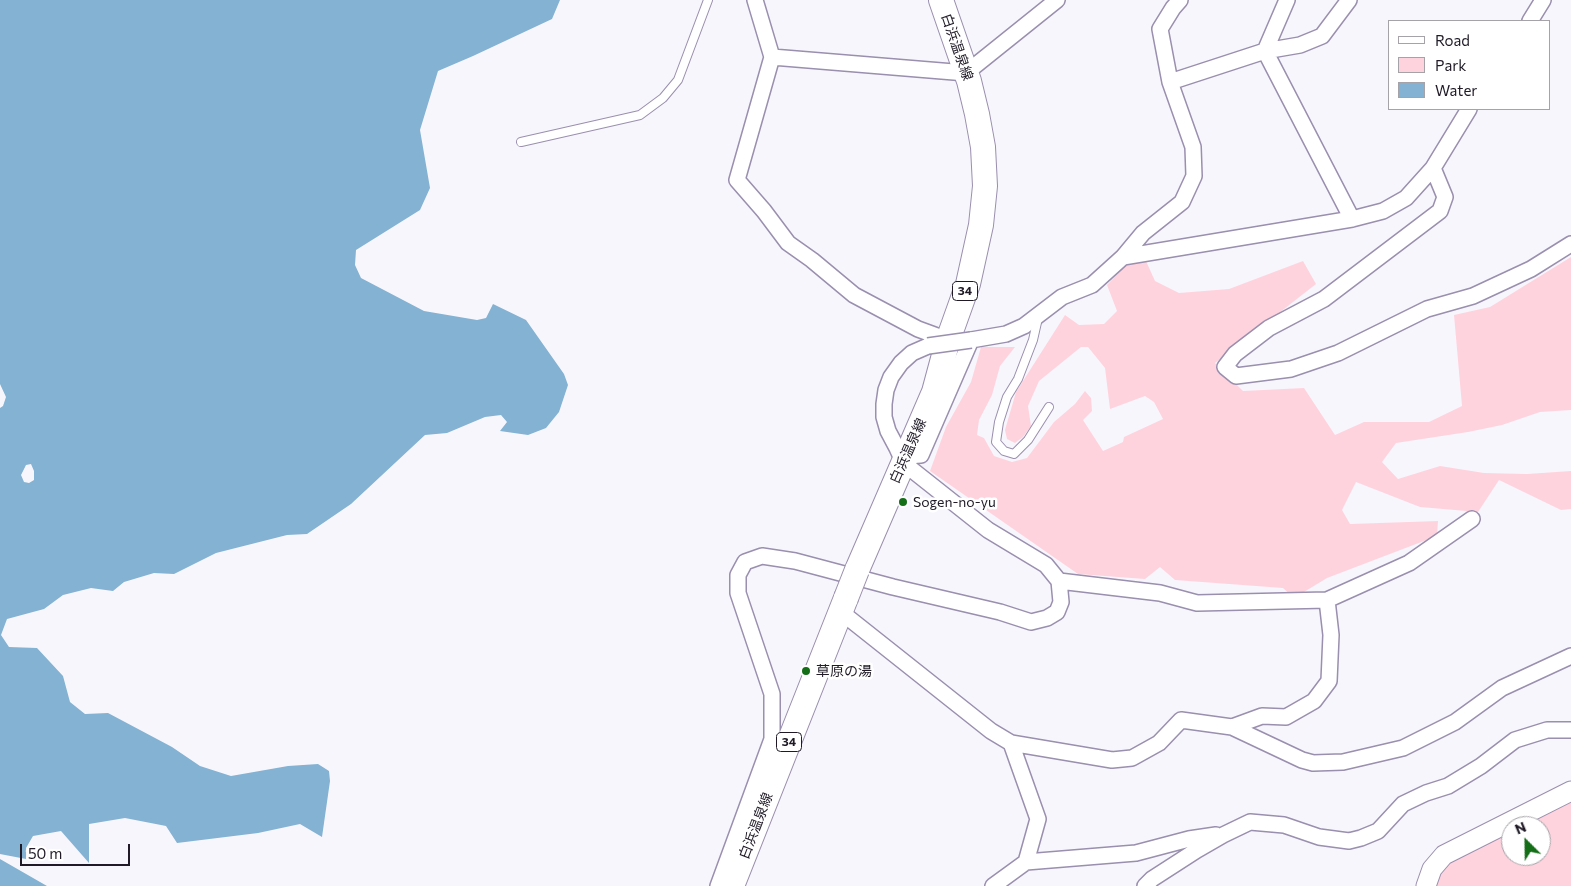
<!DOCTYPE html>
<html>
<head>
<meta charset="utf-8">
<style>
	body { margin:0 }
	#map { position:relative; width:1571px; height:886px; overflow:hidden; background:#f8f6fd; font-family:Commissioner,sans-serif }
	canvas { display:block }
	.legend { position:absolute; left:1388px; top:20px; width:162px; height:90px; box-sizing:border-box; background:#fff; border:1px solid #a5a3a8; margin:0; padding:6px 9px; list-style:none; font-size:15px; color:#1f1a26 }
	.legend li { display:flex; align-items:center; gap:10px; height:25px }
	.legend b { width:25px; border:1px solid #a5a3a8 }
	.north { position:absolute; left:1501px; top:816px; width:50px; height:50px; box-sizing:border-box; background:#fff; border:1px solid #a5a3a8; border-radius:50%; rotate:337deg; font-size:14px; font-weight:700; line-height:20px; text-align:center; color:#1f1a26 }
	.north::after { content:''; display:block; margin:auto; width:18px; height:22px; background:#146d17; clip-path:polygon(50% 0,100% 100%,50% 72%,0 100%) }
	.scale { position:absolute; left:20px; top:844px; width:110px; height:22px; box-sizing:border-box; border:2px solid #1f1a26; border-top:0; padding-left:6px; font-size:15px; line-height:18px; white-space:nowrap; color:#1f1a26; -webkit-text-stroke:4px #fff; paint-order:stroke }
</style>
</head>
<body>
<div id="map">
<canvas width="1571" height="886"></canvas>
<ul class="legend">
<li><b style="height:6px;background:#fff"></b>Road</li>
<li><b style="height:14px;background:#ffd3dd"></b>Park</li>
<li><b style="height:14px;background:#83b2d2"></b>Water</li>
</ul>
<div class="north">N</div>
<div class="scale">50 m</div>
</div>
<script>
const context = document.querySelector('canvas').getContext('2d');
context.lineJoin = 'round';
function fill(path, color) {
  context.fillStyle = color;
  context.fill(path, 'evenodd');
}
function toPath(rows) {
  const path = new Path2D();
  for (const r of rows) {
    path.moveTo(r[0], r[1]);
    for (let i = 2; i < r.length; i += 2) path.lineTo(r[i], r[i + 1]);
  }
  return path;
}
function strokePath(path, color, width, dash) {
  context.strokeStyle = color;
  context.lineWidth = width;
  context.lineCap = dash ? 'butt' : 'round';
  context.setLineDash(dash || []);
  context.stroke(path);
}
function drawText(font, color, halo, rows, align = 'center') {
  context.font = font + ' Commissioner,"Noto Sans JP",sans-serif';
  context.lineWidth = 5;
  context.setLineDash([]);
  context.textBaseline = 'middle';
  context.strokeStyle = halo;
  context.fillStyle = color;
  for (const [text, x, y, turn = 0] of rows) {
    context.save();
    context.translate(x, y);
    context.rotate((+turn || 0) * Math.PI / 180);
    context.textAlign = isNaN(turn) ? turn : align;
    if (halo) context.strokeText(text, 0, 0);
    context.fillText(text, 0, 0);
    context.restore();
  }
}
fill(toPath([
	[1571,257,1571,410,1540,412,1502,425,1468,432,1396,443,1382,462,1398,479,1440,466,1484,473,1527,474,1571,471,1571,509,1561,510,1499,480,1478,512,1420,507,1356,482,1342,510,1350,524,1438,521,1437,536,1327,578,1294,598,1283,588,1175,580,1160,567,1145,579,1078,574,930,471,946,427,971,382,981,347,1015,347,1000,366,992,395,979,420,977,435,984,438,994,456,1012,462,1027,458,1054,422,1075,404,1085,391,1091,398,1092,411,1083,420,1103,451,1123,442,1124,437,1163,419,1154,402,1145,396,1110,409,1105,368,1088,347,1081,347,1039,381,1028,406,1031,426,1023,437,1015,443,1007,439,1005,430,1016,392,1065,315,1079,325,1104,324,1117,311,1107,285,1126,265,1146,261,1155,281,1179,293,1229,289,1303,261,1316,284,1215,363,1243,391,1304,388,1335,435,1364,422,1429,422,1462,406,1454,315,1490,307],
	[1571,801,1571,886,1433,886,1435,877,1451,858,1511,829,1511,856,1541,856,1541,826,1517,826]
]), '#ffd3dd');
fill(toPath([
	[0,0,560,0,552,19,473,56,438,71,420,130,430,188,420,210,356,250,355,265,361,278,424,311,477,320,486,318,493,304,526,320,564,374,568,385,559,412,546,428,528,435,500,431,507,422,501,415,485,417,447,433,425,435,351,504,307,534,287,535,216,553,174,574,154,573,124,582,113,591,91,588,63,595,44,609,7,619,1,635,9,647,37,648,63,676,70,702,85,714,108,713,172,747,200,766,231,776,288,766,318,764,329,771,330,781,322,837,300,824,258,833,177,843,166,826,125,818,89,824,89,863,61,831,33,836,26,848,26,859,0,854,0,408,3,406,6,397,0,384],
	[31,464,34,471,34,480,29,483,24,482,21,475,26,465],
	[0,859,47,886,0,886]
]), '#83b2d2');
const service = toPath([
	[521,142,640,115,663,98,678,80,708,0],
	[1038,318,1033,340,1018,379,1007,397,999,422,996,442,1004,451,1014,454,1028,440,1049,407]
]);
const minor = toPath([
	[755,0,772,57,737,180,764,211,788,243,812,260,854,295,918,329,948,340],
	[1530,21,1543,0],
	[1265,51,1352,219],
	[1265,51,1287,0],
	[772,57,966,73,1057,0],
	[1170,82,1265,51,1300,45,1322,36,1349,0],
	[1433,168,1445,197,1440,211,1324,299,1269,328,1235,354,1225,367,1236,376,1291,369,1338,353,1427,309,1473,296,1531,269,1571,244],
	[1123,257,1352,219,1383,211,1406,198,1433,168,1469,109],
	[906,456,921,455,971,340,1006,334,1024,326,1062,297,1092,285,1123,257,1143,233,1182,202,1194,176,1193,147,1170,82,1160,29,1173,8,1180,0],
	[1059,581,1160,593,1197,603,1327,600,1409,563,1472,519],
	[841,612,991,731,1011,743,1112,760,1132,758,1159,743,1181,720,1232,727,1302,760,1313,763,1343,762,1403,748,1455,722,1502,688,1571,656],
	[1232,727,1262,716,1286,717,1314,701,1329,681,1331,635,1327,600],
	[1011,743,1038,819,1026,862],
	[718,886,772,739,772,694,738,593,738,575,745,562,762,556,795,561,893,587,1000,612,1031,622,1047,618,1057,612,1061,602,1059,581,1046,565,988,530,911,469,903,461,897,448,888,431,884,417,884,404,886,390,891,377,901,363,912,353,928,346],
	[993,886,1026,862,1136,853,1189,839,1216,835],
	[1145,886,1152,879,1197,850,1223,835,1250,822,1284,825,1319,837,1349,841,1361,838,1378,831,1403,804,1426,793,1448,786,1481,766,1515,740,1547,730,1571,730]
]);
const tertiary = toPath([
	[1426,886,1432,869,1444,855,1571,791]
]);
const primary = toPath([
	[857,570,934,392,948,340,968,284,981,225,985,186,983,147,977,114,969,81,941,0],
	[732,886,846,598]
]);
strokePath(service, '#998fae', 10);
strokePath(minor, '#998fae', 18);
strokePath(tertiary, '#998fae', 21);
strokePath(primary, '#998fae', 26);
strokePath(service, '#fff', 8);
strokePath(minor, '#fff', 15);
strokePath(tertiary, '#fff', 19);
strokePath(primary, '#fff', 24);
const minorBridge = toPath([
	[928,346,971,340]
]);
const primaryBridge = toPath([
	[846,598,857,570]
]);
strokePath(minorBridge, '#998fae', 18, []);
strokePath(primaryBridge, '#998fae', 26, []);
strokePath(minorBridge, '#fff', 15);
strokePath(primaryBridge, '#fff', 24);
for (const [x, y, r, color] of [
	[903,502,5,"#146d17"],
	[806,671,5,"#146d17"]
]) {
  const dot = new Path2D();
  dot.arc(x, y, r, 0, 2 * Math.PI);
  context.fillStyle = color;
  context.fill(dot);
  strokePath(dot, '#fff', 2);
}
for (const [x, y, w] of [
	[965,291,25],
	[789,742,25]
]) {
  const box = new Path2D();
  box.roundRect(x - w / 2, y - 9.5, w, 19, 4);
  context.fillStyle = '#fff';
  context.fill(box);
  strokePath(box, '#1f1a26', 1);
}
drawText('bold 12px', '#1f1a26', null, [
	["34",965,291],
	["34",789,742]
]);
drawText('14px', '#1f1a26', '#fff', [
	["白浜温泉線",957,47,71],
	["白浜温泉線",908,451,-66],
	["白浜温泉線",756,826,-69]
]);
drawText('14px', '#1f1a26', '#fff', [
	["Sogen-no-yu",913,502],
	["草原の湯",816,671]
], 'left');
</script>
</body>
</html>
